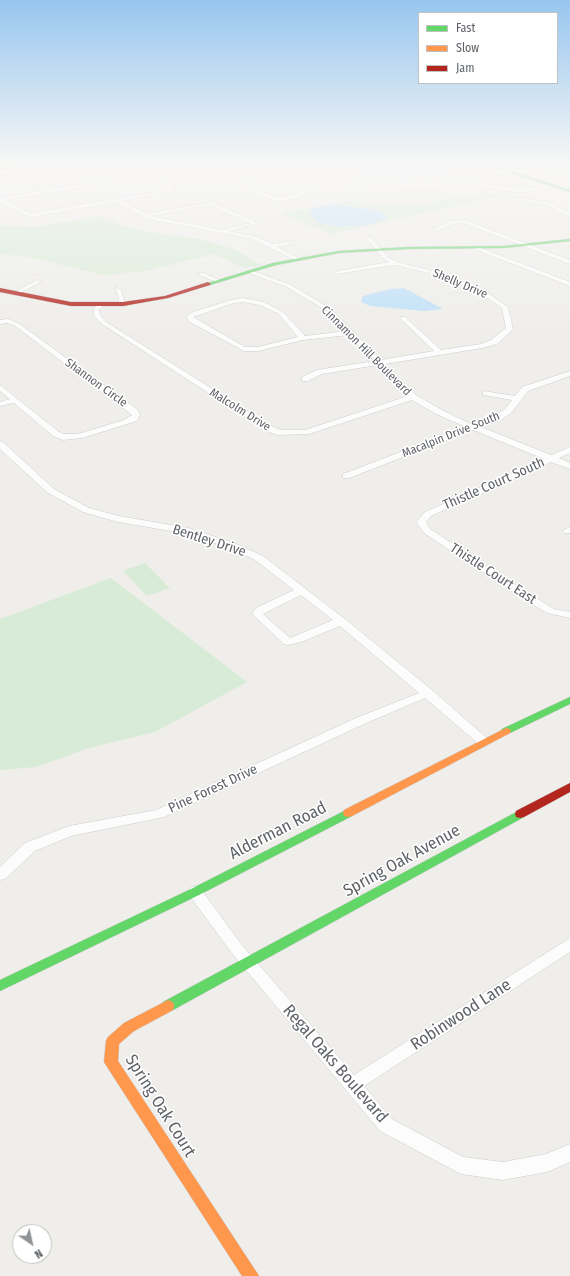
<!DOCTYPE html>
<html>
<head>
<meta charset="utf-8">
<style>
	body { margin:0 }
	#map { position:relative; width:570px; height:1276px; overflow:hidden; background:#efeeea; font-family:"Fira Sans Condensed",sans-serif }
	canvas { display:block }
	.legend { position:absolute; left:418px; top:12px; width:140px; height:72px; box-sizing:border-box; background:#fff; border:1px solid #bfc1c3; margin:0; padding:5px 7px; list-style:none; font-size:12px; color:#5f6368 }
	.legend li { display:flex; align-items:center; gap:8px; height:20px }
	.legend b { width:20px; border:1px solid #bfc1c3 }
	.north { position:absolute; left:12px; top:1224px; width:40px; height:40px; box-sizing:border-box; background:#fff; border:1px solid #bfc1c3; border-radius:50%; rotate:146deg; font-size:11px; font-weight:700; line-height:16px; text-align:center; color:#5f6368 }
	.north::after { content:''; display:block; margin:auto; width:14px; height:18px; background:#919496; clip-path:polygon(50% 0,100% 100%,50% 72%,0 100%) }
</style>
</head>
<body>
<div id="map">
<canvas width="570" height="1276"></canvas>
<ul class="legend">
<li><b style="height:5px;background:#63d668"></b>Fast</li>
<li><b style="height:5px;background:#ff974d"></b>Slow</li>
<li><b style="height:5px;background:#b3261e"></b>Jam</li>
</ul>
<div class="north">N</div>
</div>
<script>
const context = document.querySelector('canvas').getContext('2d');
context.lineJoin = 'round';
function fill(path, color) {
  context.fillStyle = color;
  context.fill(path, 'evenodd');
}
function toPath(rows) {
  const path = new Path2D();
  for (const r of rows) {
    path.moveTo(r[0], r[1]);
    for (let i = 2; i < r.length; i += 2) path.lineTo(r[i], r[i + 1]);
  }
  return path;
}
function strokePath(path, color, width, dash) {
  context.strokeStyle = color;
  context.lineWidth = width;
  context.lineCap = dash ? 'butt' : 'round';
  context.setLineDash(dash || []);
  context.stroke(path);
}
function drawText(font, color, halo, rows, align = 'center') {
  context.font = font + ' "Fira Sans Condensed",sans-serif';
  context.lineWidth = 3;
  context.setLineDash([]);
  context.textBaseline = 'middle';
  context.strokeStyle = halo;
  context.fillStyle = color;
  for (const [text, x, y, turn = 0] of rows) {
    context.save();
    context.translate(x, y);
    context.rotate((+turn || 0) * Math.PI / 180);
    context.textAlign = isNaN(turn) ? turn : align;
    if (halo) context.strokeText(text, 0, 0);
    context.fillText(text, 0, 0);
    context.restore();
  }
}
fill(toPath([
	[552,188,570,194,570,208,547,200,517,194,516,191,529,192]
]), '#f7f3e4');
fill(toPath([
	[551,163,570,163,570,178,532,167],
	[495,193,505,195,331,234,279,213,318,207,309,213,334,226,360,226,384,220,384,214,358,206,339,205,337,202,348,201,391,205,418,205,465,194],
	[99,216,122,225,145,231,201,239,236,250,263,266,243,268,215,254,145,271,104,275,28,257,0,254,0,225,34,227],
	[145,563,170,588,147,596,123,571],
	[111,578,247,682,155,732,89,748,36,767,0,770,0,619]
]), '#d8ebd6');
fill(toPath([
	[352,163,446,163,452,167,450,170,437,175,400,177,369,173,358,168],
	[335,204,375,210,386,215,388,218,375,223,360,226,334,226,318,222,309,213,310,210,315,208],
	[404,288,443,309,423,311,403,309,370,306,361,302,363,296,390,289]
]), '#bfe0f9');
const street = toPath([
	[63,163,69,163,77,169,73,170,63,163],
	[213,163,223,163,203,168,219,175,219,177,196,168,213,163],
	[234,163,241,163,275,176,275,178,247,186,278,198,344,181,332,176,316,166,316,163,320,163,336,174,350,180,407,184,480,183,522,189,555,184,558,186,522,193,480,187,407,188,349,183,305,194,297,198,278,202,240,187,240,185,268,177,234,163],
	[12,165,16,165,18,169,30,176,30,178,26,178,14,171,12,165],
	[138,174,152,176,174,187,171,192,122,201,146,214,212,202,258,223,229,231,257,237,272,244,295,241,295,243,277,247,300,259,295,260,253,239,148,219,116,202,32,217,24,215,0,202,0,198,138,174],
	[138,178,149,178,168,188,167,190,32,213,28,213,7,200,138,178],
	[209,205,250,223,222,230,151,216,209,205],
	[547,175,570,179,570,183,545,178,547,175],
	[516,197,550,203,570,213,570,217,547,205,514,200,516,197],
	[465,220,570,260,570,264,463,223,453,224,437,231,434,229,450,221,465,220],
	[370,237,388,257,397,262,444,274,483,290,508,307,513,329,497,344,482,348,385,364,416,395,442,410,473,425,495,416,505,409,512,400,483,395,483,391,515,396,522,387,570,371,570,376,528,391,511,413,501,420,481,427,551,455,570,447,570,453,559,458,570,463,570,469,551,462,431,516,426,522,430,529,530,594,554,609,570,612,570,618,547,613,522,598,424,533,416,522,425,512,544,459,473,430,349,478,343,478,343,474,466,427,436,414,412,400,309,434,277,435,267,431,102,324,94,316,94,309,98,304,102,304,103,305,99,310,100,315,106,322,273,427,281,430,305,430,408,396,378,365,322,374,308,381,302,381,302,377,317,370,374,361,349,335,303,340,258,351,244,351,190,322,186,317,193,312,231,300,243,298,264,302,283,312,305,336,346,331,327,311,287,287,249,273,249,271,253,271,291,285,331,309,381,360,434,351,401,319,401,317,405,317,441,350,481,344,491,340,506,328,502,308,479,292,440,276,395,265,336,274,335,273,338,271,389,262,384,259,368,240,368,238,370,237],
	[243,302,260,305,279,314,298,337,258,347,245,347,193,317,234,303,243,302],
	[474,247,478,247,570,282,570,286,474,249,474,247],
	[199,273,203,273,222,281,217,282,199,275,199,273],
	[37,280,42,281,18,294,13,293,37,280],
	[116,288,121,289,125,305,120,304,116,288],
	[8,319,18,323,138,410,140,415,137,421,82,438,63,440,53,436,14,403,0,406,0,402,10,399,0,391,0,385,59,432,64,434,78,434,124,420,132,415,14,325,7,323,0,324,0,320,8,319],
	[0,441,3,442,54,489,89,508,119,516,188,528,234,543,263,556,345,619,432,690,488,739,490,742,488,745,480,745,425,698,364,724,164,817,71,836,35,851,5,879,0,880,0,867,25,843,69,826,156,810,356,718,419,693,340,626,301,642,288,645,284,644,252,614,256,608,294,590,255,560,228,547,183,533,118,522,83,512,48,493,0,449,0,441],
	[301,595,333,620,290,638,263,614,301,595],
	[570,527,570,533,564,533,562,531,570,527],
	[195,886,200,888,241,944,354,1075,570,938,570,952,364,1086,392,1119,463,1157,503,1162,546,1154,570,1144,570,1162,547,1172,503,1180,461,1174,380,1131,231,952,190,896,188,892,190,888,195,886]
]);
const fast = toPath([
	[479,163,486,163,570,190,570,192,479,163],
	[570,239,570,241,504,248,408,249,339,253,276,265,210,285,205,284,273,263,339,251,408,247,504,246,570,239],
	[570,697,570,704,510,733,502,733,501,731,502,729,570,697],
	[348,809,352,810,353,813,352,816,199,895,0,991,0,980,191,889,348,809],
	[520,810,524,811,525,814,524,817,173,1010,168,1012,163,1010,162,1006,163,1002,520,810]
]);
const slow = toPath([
	[35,163,52,163,0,169,0,167,35,163],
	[506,728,510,729,511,731,510,733,352,816,348,817,344,816,343,813,344,810,506,728],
	[168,1000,173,1002,174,1006,173,1010,134,1031,119,1044,118,1061,259,1276,242,1276,104,1062,106,1041,108,1037,124,1023,168,1000]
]);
const jam = toPath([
	[208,282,211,284,210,285,168,298,123,306,71,306,0,292,0,288,71,302,123,302,165,296,208,282],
	[570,783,570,792,524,817,520,818,516,817,515,814,516,811,570,783]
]);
strokePath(street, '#cbcccc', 1);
strokePath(fast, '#cacacb', 1);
strokePath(slow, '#cacacb', 1);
strokePath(jam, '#cacacb', 1);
fill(street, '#fdfcfc');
fill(fast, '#63d668');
fill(slow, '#ff974d');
fill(jam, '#b3261e');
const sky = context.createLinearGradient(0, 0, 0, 342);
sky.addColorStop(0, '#97c6ef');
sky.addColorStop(0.48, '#f8f7f6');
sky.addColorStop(1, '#f8f7f600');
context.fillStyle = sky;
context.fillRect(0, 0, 570, 342);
drawText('12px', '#5f6368', '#fff', [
	["Shelly Drive",460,284,23],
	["Cinnamon Hill Boulevard",366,351,45],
	["Shannon Circle",96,383,36],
	["Malcolm Drive",240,410,32],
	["Macalpin Drive South",451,435,-22]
]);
drawText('14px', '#5f6368', '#fff', [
	["Thistle Court South",494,484,-24],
	["Bentley Drive",209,541,18],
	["Thistle Court East",493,574,33],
	["Pine Forest Drive",213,789,-25]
]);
drawText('17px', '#5f6368', '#fff', [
	["Alderman Road",278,831,-27],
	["Spring Oak Avenue",402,861,-29],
	["Robinwood Lane",461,1015,-33],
	["Regal Oaks Boulevard",335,1064,49],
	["Spring Oak Court",160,1106,58]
]);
</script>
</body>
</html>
